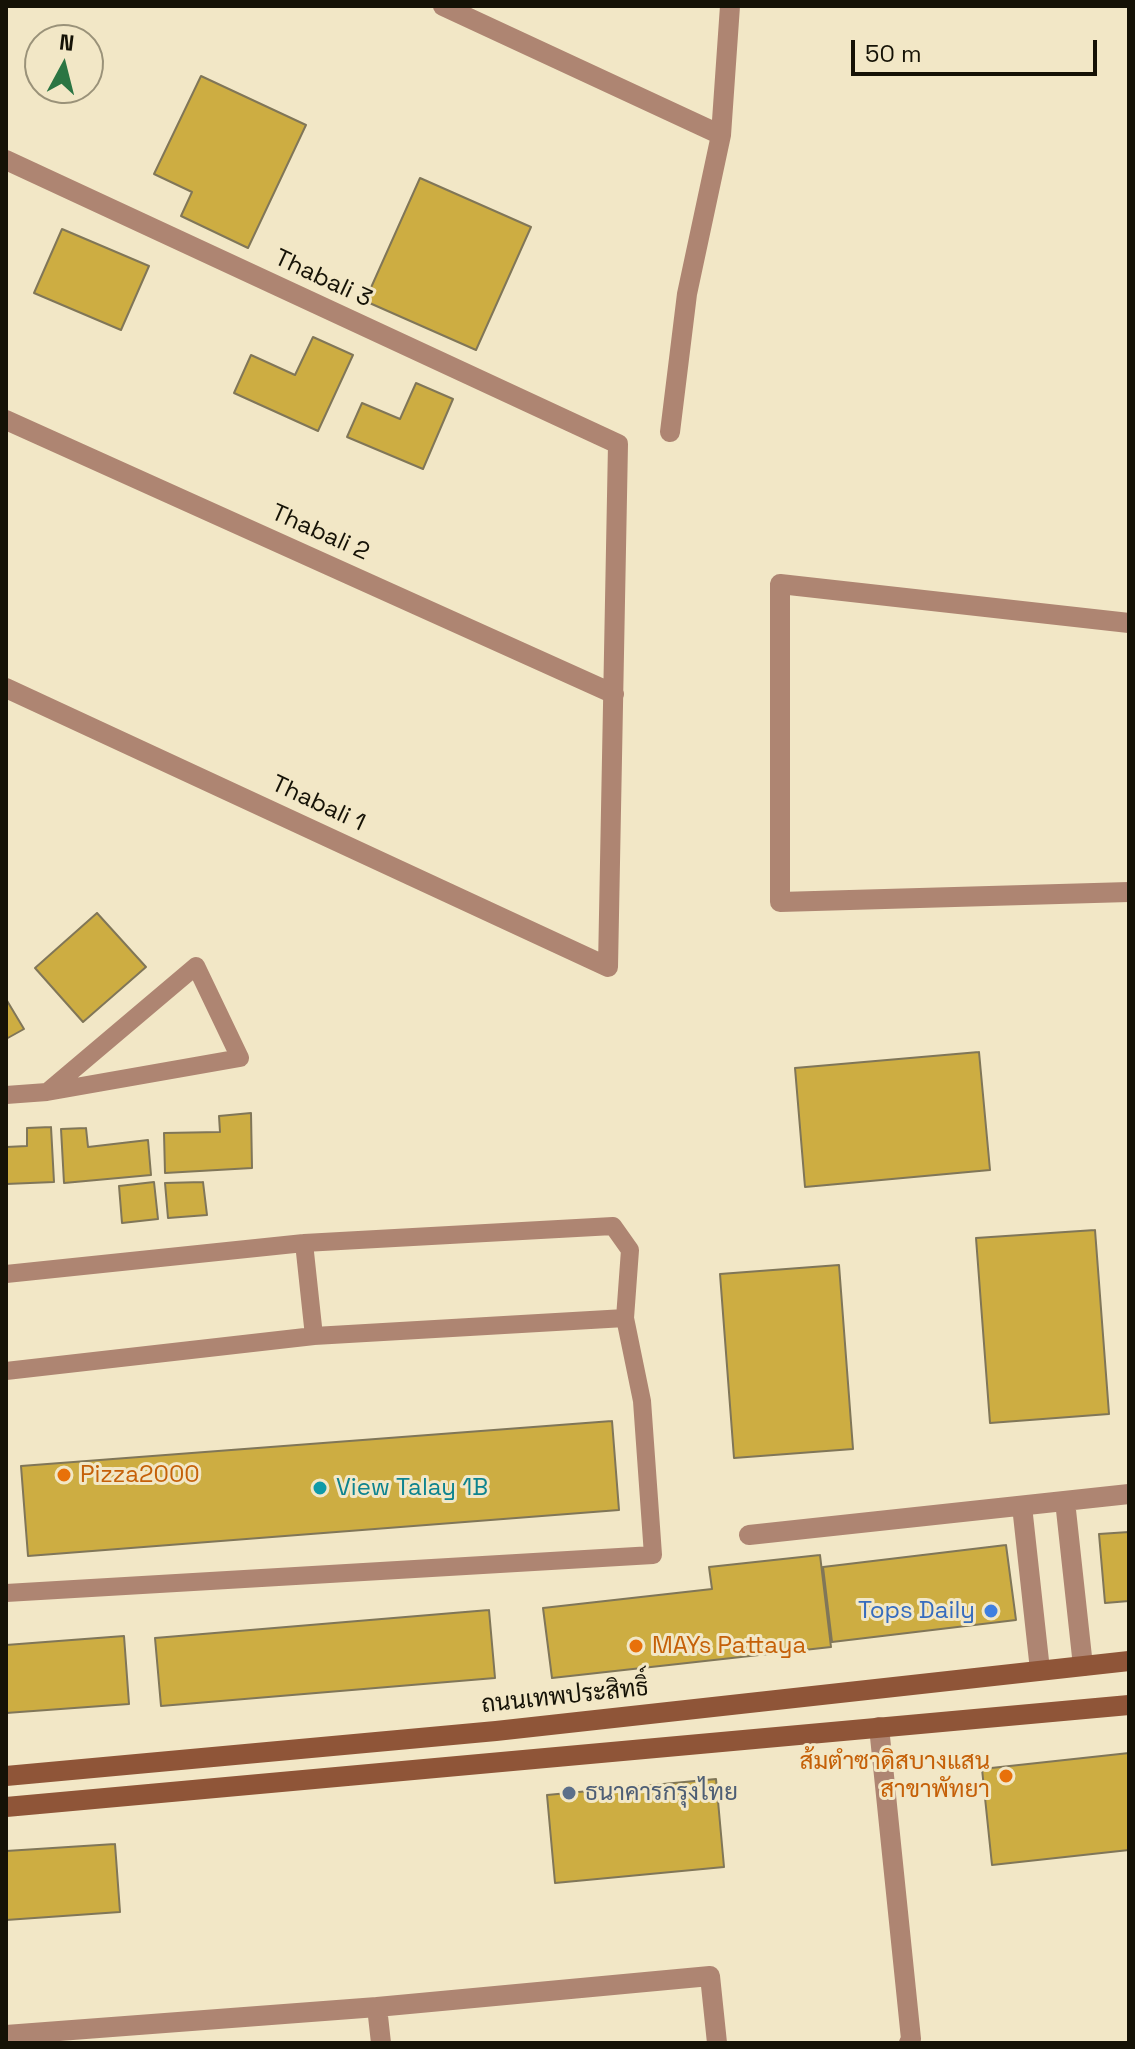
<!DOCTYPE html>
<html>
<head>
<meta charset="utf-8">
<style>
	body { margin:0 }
	#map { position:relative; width:1135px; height:2049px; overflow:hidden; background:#f2e7c6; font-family:"Space Grotesk",sans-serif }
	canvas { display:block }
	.frame { position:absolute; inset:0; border:8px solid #151206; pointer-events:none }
	.north { position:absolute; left:24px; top:24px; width:80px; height:80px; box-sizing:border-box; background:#f2e7c6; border:2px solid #9a9279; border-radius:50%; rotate:7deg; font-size:22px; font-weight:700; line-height:32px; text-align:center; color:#151206 }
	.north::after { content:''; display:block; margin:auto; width:28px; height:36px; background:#2b7543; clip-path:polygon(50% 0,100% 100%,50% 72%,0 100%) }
	.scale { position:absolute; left:851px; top:40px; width:246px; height:36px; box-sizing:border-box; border:4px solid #151206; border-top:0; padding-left:10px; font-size:24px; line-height:28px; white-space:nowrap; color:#151206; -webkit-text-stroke:6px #f2e7c6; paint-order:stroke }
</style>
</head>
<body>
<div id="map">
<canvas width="1135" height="2049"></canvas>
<div class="frame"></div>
<div class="north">N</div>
<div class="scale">50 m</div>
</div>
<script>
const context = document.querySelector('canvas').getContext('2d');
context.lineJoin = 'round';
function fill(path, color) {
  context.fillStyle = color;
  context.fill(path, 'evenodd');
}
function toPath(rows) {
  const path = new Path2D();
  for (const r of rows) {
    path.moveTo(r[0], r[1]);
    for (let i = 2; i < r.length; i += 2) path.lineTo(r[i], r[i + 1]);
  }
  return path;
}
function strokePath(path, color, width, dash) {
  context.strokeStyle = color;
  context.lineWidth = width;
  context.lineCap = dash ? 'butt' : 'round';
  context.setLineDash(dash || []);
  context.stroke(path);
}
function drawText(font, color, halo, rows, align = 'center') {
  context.font = font + ' "Space Grotesk",Sarabun,sans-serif';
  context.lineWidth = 6;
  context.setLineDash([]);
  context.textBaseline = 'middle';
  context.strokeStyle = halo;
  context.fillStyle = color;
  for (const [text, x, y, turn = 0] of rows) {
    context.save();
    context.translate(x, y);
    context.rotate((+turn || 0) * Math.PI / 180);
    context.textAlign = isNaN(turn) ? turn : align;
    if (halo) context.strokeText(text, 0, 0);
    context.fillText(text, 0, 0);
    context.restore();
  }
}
const building = toPath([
	[201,76,306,125,248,248,181,216,192,192,154,174,201,76],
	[420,178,531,227,476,350,365,301,420,178],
	[62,229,149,266,121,330,34,293,62,229],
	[313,337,353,355,318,431,234,393,251,355,295,375,313,337],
	[416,383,453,399,423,469,347,437,362,403,400,419,416,383],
	[97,913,146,967,83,1022,35,968,97,913],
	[6,999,24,1029,6,1039,6,999],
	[979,1052,990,1170,805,1187,795,1068,979,1052],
	[251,1113,252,1168,165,1173,164,1133,220,1132,219,1116,251,1113],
	[51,1127,54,1182,6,1184,6,1147,27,1146,27,1128,51,1127],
	[86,1128,88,1147,148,1140,151,1175,64,1183,61,1129,86,1128],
	[154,1182,158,1219,122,1223,119,1186,154,1182],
	[203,1182,207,1215,168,1218,165,1183,203,1182],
	[1095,1230,1109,1414,990,1423,976,1238,1095,1230],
	[839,1265,853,1449,734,1458,720,1274,839,1265],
	[612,1421,619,1510,28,1556,21,1466,612,1421],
	[1129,1532,1129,1601,1105,1603,1099,1534,1129,1532],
	[1006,1545,1016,1620,832,1642,823,1567,1006,1545],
	[820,1555,831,1647,552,1678,543,1608,712,1589,709,1567,820,1555],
	[489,1610,495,1678,161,1706,155,1638,489,1610],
	[124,1636,129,1704,6,1713,6,1645,124,1636],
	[1129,1753,1129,1850,992,1865,982,1769,1129,1753],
	[716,1779,724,1867,555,1883,547,1795,716,1779],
	[115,1844,120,1912,6,1920,6,1851,115,1844]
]);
fill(building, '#cdad42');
strokePath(building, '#807658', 2);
strokePath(toPath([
	[6,1095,47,1092,240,1058,196,966,47,1092],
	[304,1243,314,1336],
	[6,1274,304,1243,613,1226,630,1250,625,1318,642,1401,653,1555,6,1593],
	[6,1371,314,1336,625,1318]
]), '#ae8572', 18);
strokePath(toPath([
	[443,6,721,135],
	[6,160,618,444,608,967,6,688],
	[6,420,614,694],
	[670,432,687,294,721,135,730,6],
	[1129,623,780,584,780,902,1129,892],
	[1065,1501,1083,1666],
	[1022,1506,1040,1670],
	[749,1535,1129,1494],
	[879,1727,911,2039,909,2043],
	[377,2007,381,2043],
	[6,2035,377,2007,710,1976,717,2043]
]), '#ae8572', 20);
strokePath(toPath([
	[6,1776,496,1731,1129,1661],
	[6,1807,1129,1705]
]), '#8f5538', 20);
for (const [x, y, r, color] of [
	[64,1475,8,"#e8710a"],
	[320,1488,8,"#0f9aa8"],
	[991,1611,8,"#3f7fe0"],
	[636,1646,8,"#e8710a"],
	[1006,1776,8,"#e8710a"],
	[569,1793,8,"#5c6f8a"]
]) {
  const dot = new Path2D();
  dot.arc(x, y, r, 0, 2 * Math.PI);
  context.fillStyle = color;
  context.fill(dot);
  strokePath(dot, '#f2e7c6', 3);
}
drawText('24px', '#151206', '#f2e7c6', [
	["Thabali 3",323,279,25],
	["Thabali 2",320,533,24],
	["Thabali 1",318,804,25],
	["ถนนเทพประสิทธิ์",565,1697,-6]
]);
drawText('24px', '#c56008', '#f2e7c6', [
	["Pizza2000",80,1475],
	["MAYs Pattaya",652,1646],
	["ส้มตำซาดิสบางแสน",990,1762,"right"],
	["สาขาพัทยา",990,1790,"right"]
], 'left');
drawText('24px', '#0d838f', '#f2e7c6', [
	["View Talay 1B",336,1488]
], 'left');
drawText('24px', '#366cbe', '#f2e7c6', [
	["Tops Daily",975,1611]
], 'right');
drawText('24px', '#4e5e75', '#f2e7c6', [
	["ธนาคารกรุงไทย",585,1793]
], 'left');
</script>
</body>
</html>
